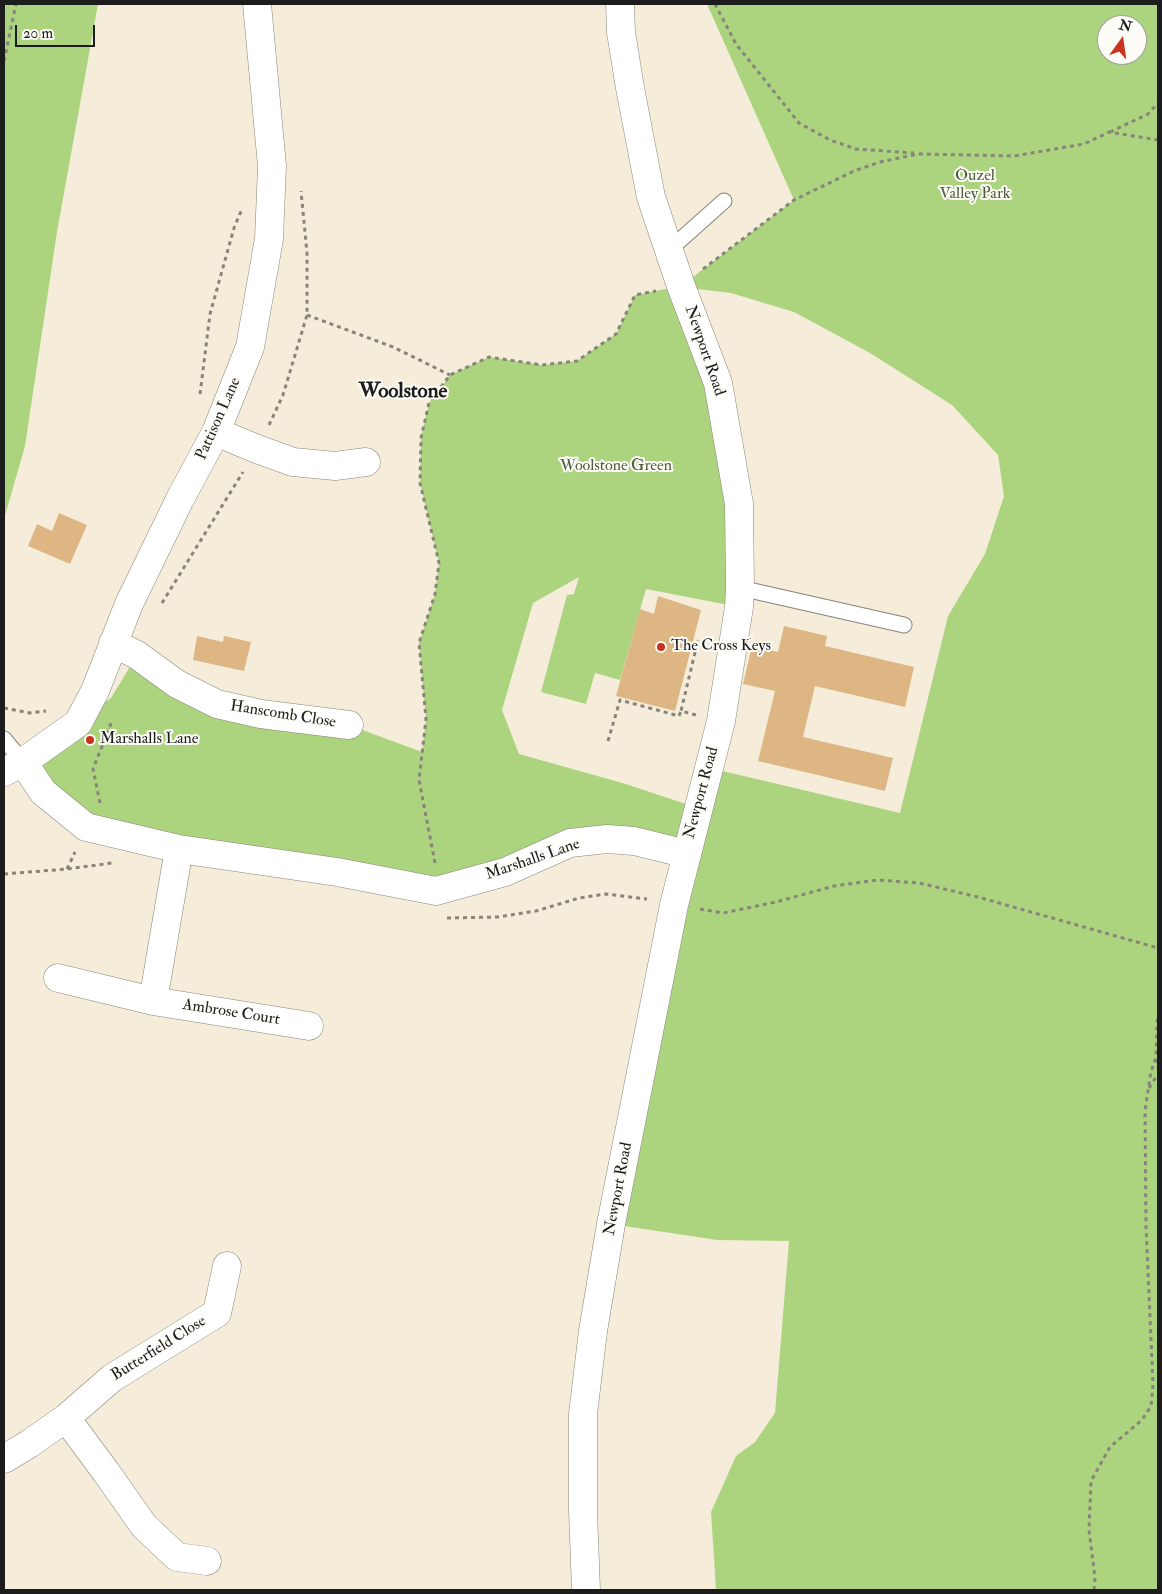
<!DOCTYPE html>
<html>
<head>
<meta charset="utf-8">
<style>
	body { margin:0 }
	#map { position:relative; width:1162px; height:1594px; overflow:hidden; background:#f5edda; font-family:"IM FELL Double Pica",serif }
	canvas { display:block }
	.frame { position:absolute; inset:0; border:5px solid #1c1c1c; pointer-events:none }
	.north { position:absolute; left:1097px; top:15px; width:50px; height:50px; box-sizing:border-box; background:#fdfcf7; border:1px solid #a3a29f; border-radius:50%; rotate:14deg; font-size:14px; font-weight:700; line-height:20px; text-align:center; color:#1c1c1c }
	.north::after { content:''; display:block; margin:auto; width:18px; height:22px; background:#c8321e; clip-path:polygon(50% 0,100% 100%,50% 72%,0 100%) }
	.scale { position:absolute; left:15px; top:25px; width:80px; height:22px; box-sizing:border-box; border:2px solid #1c1c1c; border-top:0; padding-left:6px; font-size:15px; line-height:18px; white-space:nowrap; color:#1c1c1c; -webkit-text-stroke:4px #fdfcf7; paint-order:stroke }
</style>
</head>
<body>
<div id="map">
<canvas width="1162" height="1594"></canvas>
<div class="frame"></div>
<div class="north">N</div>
<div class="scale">20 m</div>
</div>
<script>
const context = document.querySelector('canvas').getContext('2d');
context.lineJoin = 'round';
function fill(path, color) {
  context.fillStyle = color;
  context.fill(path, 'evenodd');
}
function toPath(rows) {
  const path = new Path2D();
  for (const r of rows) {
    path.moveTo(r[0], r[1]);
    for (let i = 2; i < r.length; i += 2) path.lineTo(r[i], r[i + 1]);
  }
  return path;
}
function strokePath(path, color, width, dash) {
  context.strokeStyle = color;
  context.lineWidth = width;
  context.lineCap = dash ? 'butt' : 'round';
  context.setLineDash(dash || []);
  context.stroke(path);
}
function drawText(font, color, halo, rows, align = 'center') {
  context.font = font + ' "IM FELL Double Pica",serif';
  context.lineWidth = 4;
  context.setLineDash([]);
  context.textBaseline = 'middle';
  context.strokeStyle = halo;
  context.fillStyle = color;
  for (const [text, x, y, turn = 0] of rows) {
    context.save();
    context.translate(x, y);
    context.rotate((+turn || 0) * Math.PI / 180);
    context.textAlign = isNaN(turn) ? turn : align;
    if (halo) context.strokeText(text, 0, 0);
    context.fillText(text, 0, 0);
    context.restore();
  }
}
fill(toPath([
	[4,4,98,4,57,232,25,446,4,519],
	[707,4,1158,4,1158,1590,716,1590,711,1512,736,1456,755,1442,775,1413,789,1241,717,1240,611,1224,686,854,634,841,436,891,86,827,23,762,111,698,137,655,177,684,349,725,422,752,426,719,419,643,435,594,439,563,420,483,421,438,429,403,450,375,489,357,542,365,577,361,616,334,635,295,681,286,794,200],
	[1107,25,1137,25,1137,55,1107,55],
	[681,287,731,293,794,312,870,353,952,405,998,455,1004,496,985,554,948,616,900,813,710,768,698,808,626,784,519,754,502,710,533,603,579,577,574,594,567,595,541,692,586,704,595,673,620,680,646,589,739,607,718,383]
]), '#acd47e');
fill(toPath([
	[59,513,87,525,70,564,28,546,37,524,52,531],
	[658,596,701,610,675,711,616,696,640,609,654,614],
	[784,626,827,636,825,646,914,667,905,707,815,686,803,737,893,758,885,791,758,761,775,691,743,684,752,646,778,652],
	[197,636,223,642,224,636,251,642,244,671,193,660]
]), '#ddb684');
const lane = toPath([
	[669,250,724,201],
	[740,588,904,625],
	[4,739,23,762]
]);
const street = toPath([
	[216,432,257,449,293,462,335,466,366,462],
	[113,643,137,655,177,684,217,704,261,714,349,725],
	[23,762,43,792,86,827,179,849,337,872,436,891,505,872,570,843,607,839,634,841,687,854],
	[4,772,23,762,78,723,95,691,129,604,180,499,216,432,250,347,269,239,272,166,257,4],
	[179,849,153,1001,309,1026],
	[58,978,153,1001],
	[66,1418,106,1472,144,1526,177,1557,207,1561],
	[4,1459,29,1444,66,1418,112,1378,217,1313,227,1266],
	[586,1590,583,1512,583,1414,593,1331,611,1224,674,905,721,721,739,607,740,588,739,504,718,383,681,286,651,197,630,88,621,32,620,4]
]);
strokePath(lane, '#88847b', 17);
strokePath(street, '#88847b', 29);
strokePath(toPath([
	[715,4,736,44,799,123,830,140,856,149,914,153],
	[4,61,16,4],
	[1110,132,1148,114,1158,103],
	[703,269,794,200,854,171,880,162,918,154,1014,156,1084,144,1109,132,1158,140],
	[307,315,393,347,450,375],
	[200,394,210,314,234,228,242,209],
	[269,425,283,395,307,315,307,253,301,191],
	[162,603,243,472],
	[4,708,30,713,46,711],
	[696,715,681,711,698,640],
	[608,741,620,700,679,716,681,711],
	[100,803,93,769,112,721],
	[435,863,419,780,426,719,419,643,435,594,439,563,420,483,421,438,429,403,450,375,489,357,542,365,577,361,616,334,635,295,656,291],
	[67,869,75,852],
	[4,874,67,869,112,863],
	[700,909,723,913,776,902,834,886,877,880,919,883,978,897,1158,948],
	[447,918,498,917,536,911,579,898,606,894,647,899],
	[1157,1059,1158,1069],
	[1149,1088,1158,1074],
	[1094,1590,1095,1578,1089,1530,1091,1481,1110,1447,1142,1420,1151,1406,1153,1385,1146,1226,1145,1111,1151,1071,1156,1058,1157,1023,1158,1015]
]), '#88847b', 3, [4, 4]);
strokePath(lane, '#fff', 15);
strokePath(street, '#fff', 28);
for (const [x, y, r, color] of [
	[661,647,5,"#c8321e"],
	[90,740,5,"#c8321e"]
]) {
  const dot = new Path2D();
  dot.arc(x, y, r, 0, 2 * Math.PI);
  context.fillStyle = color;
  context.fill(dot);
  strokePath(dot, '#fdfcf7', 2);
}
drawText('16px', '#4e5c3e', '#fdfcf7', [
	["Ouzel",975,177],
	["Valley Park",975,195],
	["Woolstone Green",616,467]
]);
drawText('16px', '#1c1c1c', '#fdfcf7', [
	["Newport Road",704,351,71],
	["Pattison Lane",219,419,-66],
	["Hanscomb Close",283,715,9],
	["Newport Road",702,793,-75],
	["Marshalls Lane",533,860,-19],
	["Ambrose Court",231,1013,9],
	["Newport Road",619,1189,-79],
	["Butterfield Close",159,1349,-32]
]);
drawText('16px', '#1c1c1c', '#fdfcf7', [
	["The Cross Keys",671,647],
	["Marshalls Lane",100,740]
], 'left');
drawText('bold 21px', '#1c1c1c', '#fdfcf7', [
	["Woolstone",403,392]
]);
</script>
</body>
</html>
